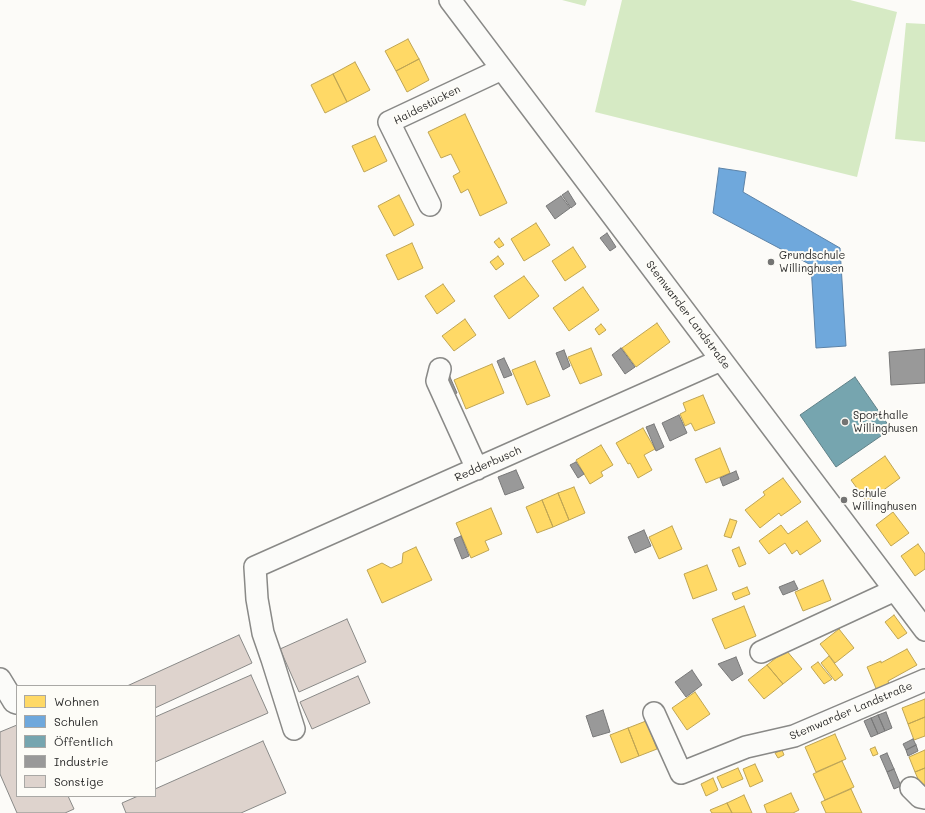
<!DOCTYPE html>
<html>
<head>
<meta charset="utf-8">
<style>
	body { margin:0 }
	#map { position:relative; width:925px; height:813px; overflow:hidden; background:#fcfbf8; font-family:Mali,sans-serif }
	canvas { display:block }
	.legend { position:absolute; left:16px; top:685px; width:140px; height:112px; box-sizing:border-box; background:#fdfcf7; border:1px solid #a9a8a5; margin:0; padding:5px 7px; list-style:none; font-size:12px; color:#2b2b2b }
	.legend li { display:flex; align-items:center; gap:8px; height:20px }
	.legend b { width:20px; border:1px solid #a9a8a5 }
</style>
</head>
<body>
<div id="map">
<canvas width="925" height="813"></canvas>
<ul class="legend">
<li><b style="height:11px;background:#ffd966"></b>Wohnen</li>
<li><b style="height:11px;background:#6fa8dc"></b>Schulen</li>
<li><b style="height:11px;background:#76a5af"></b>Öffentlich</li>
<li><b style="height:11px;background:#999"></b>Industrie</li>
<li><b style="height:11px;background:#ded3cd"></b>Sonstige</li>
</ul>
</div>
<script>
const context = document.querySelector('canvas').getContext('2d');
context.lineJoin = 'round';
function fill(path, color) {
  context.fillStyle = color;
  context.fill(path, 'evenodd');
}
function toPath(rows) {
  const path = new Path2D();
  for (const r of rows) {
    path.moveTo(r[0], r[1]);
    for (let i = 2; i < r.length; i += 2) path.lineTo(r[i], r[i + 1]);
  }
  return path;
}
function strokePath(path, color, width, dash) {
  context.strokeStyle = color;
  context.lineWidth = width;
  context.lineCap = dash ? 'butt' : 'round';
  context.setLineDash(dash || []);
  context.stroke(path);
}
function drawText(font, color, halo, rows, align = 'center') {
  context.font = font + ' Mali,sans-serif';
  context.lineWidth = 4;
  context.setLineDash([]);
  context.textBaseline = 'middle';
  context.strokeStyle = halo;
  context.fillStyle = color;
  for (const [text, x, y, turn = 0] of rows) {
    context.save();
    context.translate(x, y);
    context.rotate((+turn || 0) * Math.PI / 180);
    context.textAlign = isNaN(turn) ? turn : align;
    if (halo) context.strokeText(text, 0, 0);
    context.fillText(text, 0, 0);
    context.restore();
  }
}
fill(toPath([
	[562,0,587,0,585,6],
	[622,0,850,0,897,12,857,177,595,112],
	[906,23,925,24,925,142,895,139]
]), '#d6eac4');
const homes = toPath([
	[408,39,419,59,396,71,385,51,408,39],
	[419,59,429,80,407,92,396,71,419,59],
	[355,62,370,90,347,102,333,74,355,62],
	[333,74,347,102,325,113,311,85,333,74],
	[465,114,507,203,480,216,468,189,461,193,453,176,460,172,451,154,441,158,428,132,465,114],
	[375,136,387,161,364,172,352,146,375,136],
	[399,195,414,225,394,236,378,206,399,195],
	[536,223,550,245,524,261,511,239,536,223],
	[499,238,504,245,499,248,494,242,499,238],
	[412,243,423,268,398,280,386,255,412,243],
	[573,247,586,267,565,281,552,261,573,247],
	[498,256,504,264,496,270,490,262,498,256],
	[524,276,539,296,509,319,494,296,524,276],
	[443,284,455,301,437,314,425,296,443,284],
	[583,287,599,310,569,331,553,308,583,287],
	[465,319,476,335,454,351,442,336,465,319],
	[657,323,670,342,636,367,622,348,657,323],
	[601,324,606,330,599,335,595,329,601,324],
	[591,348,602,375,580,384,568,357,591,348],
	[535,361,550,396,527,405,512,370,535,361],
	[492,364,504,393,466,409,454,380,492,364],
	[703,395,715,423,695,431,691,423,685,426,680,414,686,411,683,403,703,395],
	[643,428,655,449,644,455,652,470,638,478,630,463,628,464,616,443,643,428],
	[601,445,613,465,601,472,603,476,590,484,576,460,601,445],
	[720,448,730,473,706,483,695,459,720,448],
	[885,456,900,478,867,502,851,480,885,456],
	[783,478,801,502,781,516,779,513,760,528,745,510,765,495,763,492,783,478],
	[574,487,585,513,569,520,558,493,574,487],
	[558,493,569,520,553,527,542,500,558,493],
	[542,500,553,527,537,533,526,507,542,500],
	[491,508,502,534,485,541,489,550,471,558,456,523,491,508],
	[893,512,909,533,891,546,876,525,893,512],
	[730,519,737,521,731,538,724,536,730,519],
	[807,521,821,541,800,555,797,550,792,554,785,543,769,554,759,541,781,525,788,534,807,521],
	[672,526,682,549,659,559,649,537,672,526],
	[918,544,925,554,925,569,915,576,901,556,918,544],
	[416,547,432,580,382,603,367,570,382,563,391,568,402,563,403,553,416,547],
	[739,547,746,564,739,567,732,550,739,547],
	[707,565,717,590,693,599,684,574,707,565],
	[823,580,831,600,803,611,795,592,823,580],
	[747,587,750,594,735,600,732,593,747,587],
	[744,606,756,636,725,649,712,619,744,606],
	[894,615,907,633,898,639,885,622,894,615],
	[839,629,854,648,835,663,820,644,839,629],
	[907,649,917,665,888,681,890,688,878,693,867,667,881,661,881,663,907,649],
	[786,650,802,669,783,684,767,665,786,650],
	[829,656,843,675,835,681,821,663,829,656],
	[818,662,832,679,824,684,811,667,818,662],
	[767,665,783,684,764,699,748,680,767,665],
	[695,692,710,714,687,730,672,708,695,692],
	[925,699,925,717,908,724,902,708,925,699],
	[925,717,925,736,914,740,908,724,925,717],
	[646,721,657,749,639,756,628,728,646,721],
	[628,728,639,756,621,763,610,735,628,728],
	[835,734,846,759,816,772,805,747,835,734],
	[875,747,878,754,873,756,870,749,875,747],
	[782,750,784,755,778,758,775,753,782,750],
	[925,750,925,768,915,772,909,757,925,750],
	[842,761,854,787,825,800,813,774,842,761],
	[755,764,763,781,750,787,743,769,755,764],
	[738,768,743,779,722,788,717,777,738,768],
	[925,768,925,787,922,788,915,772,925,768],
	[713,778,718,790,706,796,701,784,713,778],
	[851,789,862,813,826,813,821,802,851,789],
	[791,793,799,810,793,813,767,813,764,805,791,793],
	[744,795,752,813,732,813,727,803,744,795],
	[727,803,732,813,712,813,710,810,727,803]
]);
fill(homes, '#ffd966');
strokePath(homes, '#bfa554', 1);
const schools = toPath([
	[719,168,746,172,743,192,840,248,846,346,816,348,811,265,713,213,719,168]
]);
fill(schools, '#6fa8dc');
strokePath(schools, '#5b82a7', 1);
const public = toPath([
	[855,377,891,429,836,467,800,415,855,377]
]);
fill(public, '#76a5af');
strokePath(public, '#608087', 1);
const industry = toPath([
	[568,191,576,204,571,208,562,195,568,191],
	[561,196,570,208,555,219,546,206,561,196],
	[607,233,616,247,610,251,600,238,607,233],
	[621,348,635,367,625,374,612,355,621,348],
	[925,349,925,383,891,385,889,352,925,349],
	[564,350,570,366,563,370,556,353,564,350],
	[504,358,512,375,504,378,497,361,504,358],
	[450,377,457,393,448,397,442,381,450,377],
	[679,415,687,433,670,441,662,423,679,415],
	[654,424,664,447,656,451,646,427,654,424],
	[576,462,584,474,578,478,570,465,576,462],
	[516,470,524,488,505,495,498,477,516,470],
	[736,471,739,479,723,486,720,478,736,471],
	[644,530,651,546,635,553,628,537,644,530],
	[461,536,469,556,462,559,454,539,461,536],
	[794,581,798,589,783,595,779,587,794,581],
	[736,657,743,674,732,681,718,664,736,657],
	[692,670,702,685,686,697,675,682,692,670],
	[603,710,610,732,593,737,586,716,603,710],
	[886,712,892,728,885,731,878,715,886,712],
	[878,715,885,731,878,734,871,718,878,715],
	[871,718,878,734,871,737,864,721,871,718],
	[913,739,916,745,906,750,903,744,913,739],
	[916,745,918,751,908,756,906,750,916,745],
	[887,753,894,769,887,772,880,756,887,753],
	[894,769,901,786,894,789,887,772,894,769]
]);
fill(industry, '#999');
strokePath(industry, '#787878', 1);
const building = toPath([
	[347,619,366,662,299,692,280,649,347,619],
	[239,635,252,663,155,708,155,686,127,686,239,635],
	[251,675,268,713,155,762,155,717,251,675],
	[358,676,370,703,312,729,300,702,358,676],
	[17,725,17,796,68,796,74,809,65,813,17,813,0,774,0,732,17,725],
	[263,741,286,793,241,813,126,813,122,803,138,796,155,796,155,789,263,741]
]);
fill(building, '#ded3cd');
strokePath(building, '#898987', 1);
const minor = toPath([
	[450,0,925,630],
	[430,205,389,122,502,69],
	[440,369,437,381,477,469],
	[761,652,895,590],
	[0,679,14,702,17,703],
	[654,713,681,773,746,747,794,736,925,680],
	[294,729,272,659,263,633,257,599,255,567,721,360],
	[911,788,920,797,925,798]
]);
strokePath(minor, '#898987', 24);
strokePath(minor, '#fbfbf9', 21);
for (const [x, y, r, color] of [
	[771,262,4,"#747473"],
	[845,422,4,"#747473"],
	[844,500,4,"#747473"]
]) {
  const dot = new Path2D();
  dot.arc(x, y, r, 0, 2 * Math.PI);
  context.fillStyle = color;
  context.fill(dot);
  strokePath(dot, '#fdfcf7', 1.5);
}
drawText('11px', '#2b2b2b', '#fdfcf7', [
	["Haidestücken",427,105,-27],
	["Stemwarder Landstraße",688,315,53],
	["Redderbusch",488,464,-24],
	["Stemwarder Landstraße",851,711,-23]
]);
drawText('11px', '#2b2b2b', '#fdfcf7', [
	["Grundschule",779,256],
	["Willinghusen",779,269],
	["Sporthalle",853,416],
	["Willinghusen",853,429],
	["Schule",852,494],
	["Willinghusen",852,507]
], 'left');
</script>
</body>
</html>
